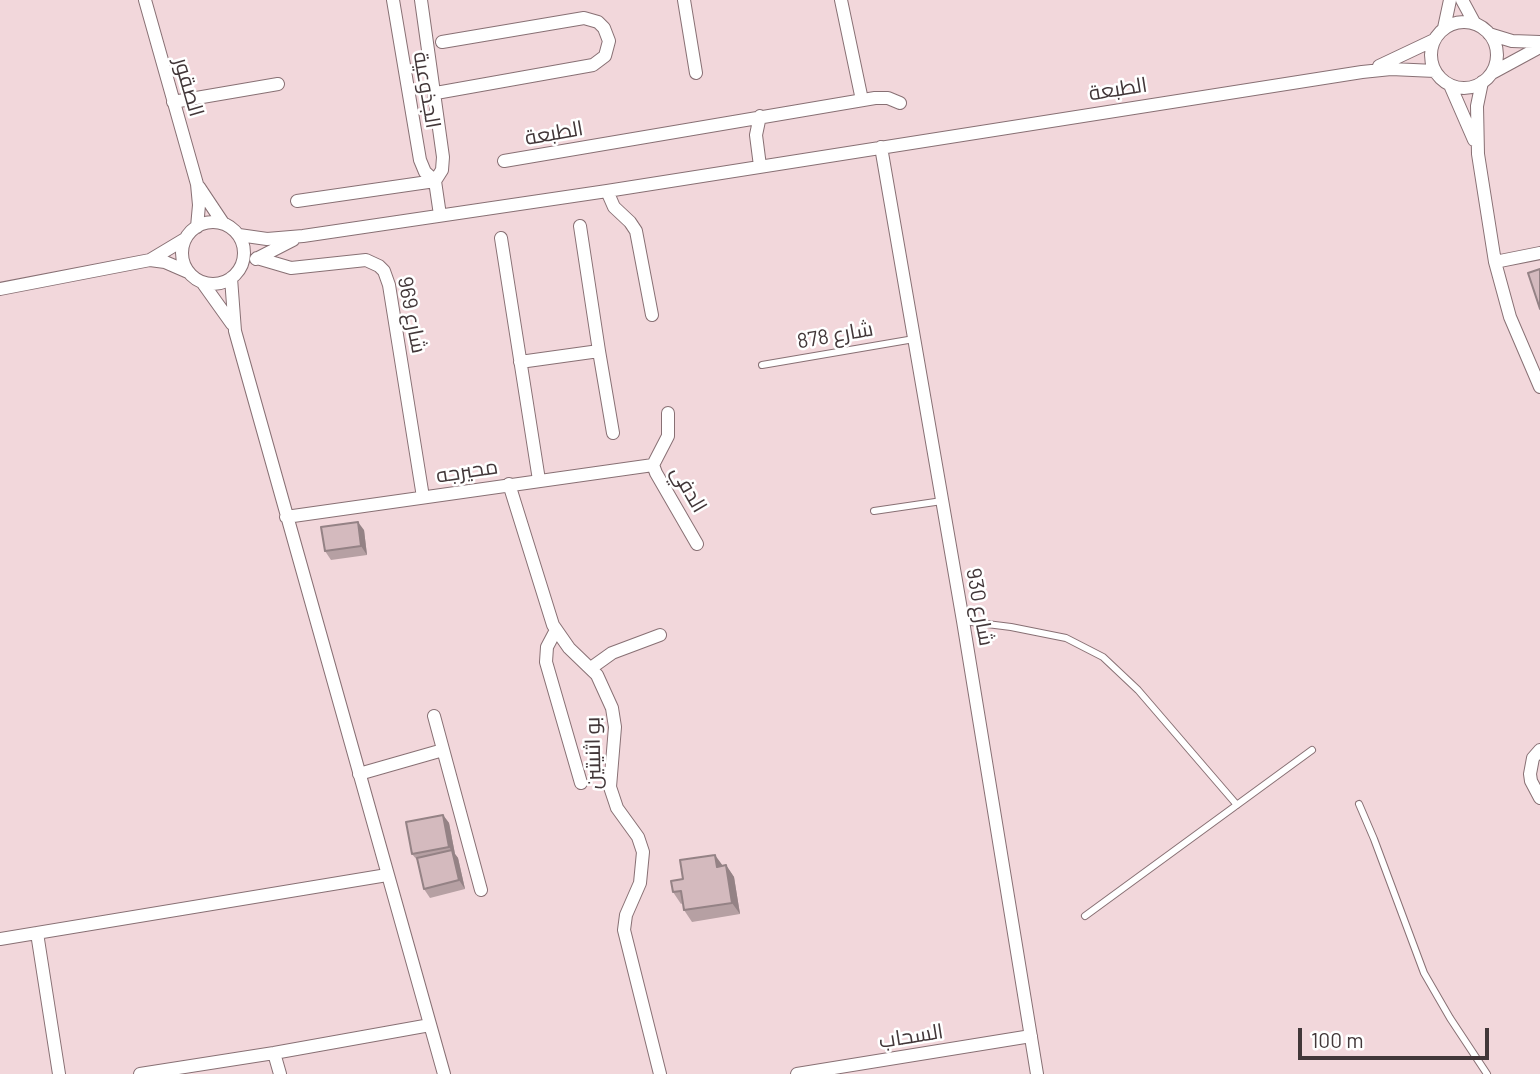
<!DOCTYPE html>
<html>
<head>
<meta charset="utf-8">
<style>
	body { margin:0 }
	#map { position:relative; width:1540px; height:1074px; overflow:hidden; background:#f2d7db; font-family:Barlow,sans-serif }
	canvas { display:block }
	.scale { position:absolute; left:1298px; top:1028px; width:191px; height:32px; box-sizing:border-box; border:4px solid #423739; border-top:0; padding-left:9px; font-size:21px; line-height:24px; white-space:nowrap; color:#423739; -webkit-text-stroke:5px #fff; paint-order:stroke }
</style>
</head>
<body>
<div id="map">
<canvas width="1540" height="1074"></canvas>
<div class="scale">100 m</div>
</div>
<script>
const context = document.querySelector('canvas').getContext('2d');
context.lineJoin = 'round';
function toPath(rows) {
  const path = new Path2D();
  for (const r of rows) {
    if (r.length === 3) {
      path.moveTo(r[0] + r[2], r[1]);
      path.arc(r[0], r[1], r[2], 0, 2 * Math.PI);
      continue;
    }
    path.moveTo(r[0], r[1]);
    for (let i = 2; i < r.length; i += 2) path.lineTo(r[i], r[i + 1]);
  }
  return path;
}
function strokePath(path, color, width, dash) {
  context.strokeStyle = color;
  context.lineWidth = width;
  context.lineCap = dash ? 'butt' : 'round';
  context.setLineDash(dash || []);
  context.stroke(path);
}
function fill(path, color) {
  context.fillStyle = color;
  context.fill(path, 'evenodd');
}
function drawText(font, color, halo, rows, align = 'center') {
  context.font = font + ' Barlow,Cairo,sans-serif';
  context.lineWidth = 5;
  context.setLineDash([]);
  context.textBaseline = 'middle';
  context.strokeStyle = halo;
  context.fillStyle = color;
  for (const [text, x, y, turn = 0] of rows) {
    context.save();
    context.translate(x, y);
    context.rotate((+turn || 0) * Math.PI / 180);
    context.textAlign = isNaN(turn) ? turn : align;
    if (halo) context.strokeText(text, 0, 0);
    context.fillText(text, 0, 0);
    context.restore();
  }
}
const service = toPath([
	[762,365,914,339],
	[874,511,942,501],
	[963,621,1011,627,1066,638,1103,657,1138,690,1237,805],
	[1359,804,1374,839,1424,973,1450,1018,1487,1074],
	[1085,916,1312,750]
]);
const minor = toPath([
	[145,0,197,184,199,205,197,227],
	[393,0,420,160,425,172,435,181,440,215],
	[421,0,443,157,442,170,435,181],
	[684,0,696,73],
	[841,0,862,100],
	[1462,0,1475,24],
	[1464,55,33],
	[1444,28,1450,0],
	[1489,34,1512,41,1540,42],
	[1379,66,1434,40],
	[1492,73,1540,47],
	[1482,82,1477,106,1478,154,1495,262,1510,317,1540,387],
	[1450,85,1474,140],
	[436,93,593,65,605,56,609,41,604,28,598,22,584,18,442,42],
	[173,102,278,84],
	[760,116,756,135,760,166],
	[881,147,963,621,1037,1074],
	[504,161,875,98,888,98,900,103],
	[199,187,223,223],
	[607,191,614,207,630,222,636,231,652,315],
	[297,201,435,181],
	[213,253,31],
	[239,235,267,239,303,236,607,191,1362,72,1391,69,1435,71],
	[501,238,539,480],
	[257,258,291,268,366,260,379,266,384,271,389,285,423,497],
	[256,259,293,240],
	[150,260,165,262,188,272],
	[1495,262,1540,253],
	[231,278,235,331,444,1074],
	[202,282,232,324],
	[0,289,150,260,185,239],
	[599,351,613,433],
	[520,362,599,351,580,226],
	[668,413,668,436,653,465,656,473,697,544],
	[509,484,553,625,569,648,597,675,612,708,615,727,610,787,617,808,638,837,643,852,640,883,626,915,624,930,660,1074],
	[286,517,653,465],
	[556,630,547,647,546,662,581,783],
	[591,668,612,653,660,635],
	[434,716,481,890],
	[1540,750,1533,758,1530,774,1531,781,1540,798],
	[359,774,443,750],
	[37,933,59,1074],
	[0,939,387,875],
	[274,1053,280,1074],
	[140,1074,274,1053,430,1025],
	[797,1074,1031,1036]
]);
strokePath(service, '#887074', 8);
strokePath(minor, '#887074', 14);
strokePath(service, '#fff', 6);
strokePath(minor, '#fff', 12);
fill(toPath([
	[364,530,367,555,331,560,325,551],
	[443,815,449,823,455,854,458,858,465,889,430,898,424,889,417,860,412,854],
	[726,865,734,877,740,914,692,922,684,910,683,903,681,904,673,892]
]), '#b6a0a3');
fill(toPath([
	[358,522,364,530,367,555,361,546],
	[443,815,449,823,455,854,458,858,465,889,459,880,452,851,449,847],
	[715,855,723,866,717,867],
	[726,865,734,877,740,914,732,903]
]), '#948285');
const building = toPath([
	[1540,269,1540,309,1528,273,1540,269],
	[358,522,361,546,325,551,321,527,358,522],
	[443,815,449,847,412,854,406,822,443,815],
	[452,850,459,880,424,889,417,858,452,850],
	[715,855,717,867,726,865,732,903,684,910,681,891,673,892,671,881,683,879,680,860,715,855]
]);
fill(building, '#d4babe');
strokePath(building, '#948285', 2);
drawText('21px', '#423739', '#fff', [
	["الصقور",189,87,74],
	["الطبعة",1118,89,-9],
	["الجذوعية",427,90,80],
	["الطبعة",554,133,-10],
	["شارع 969",412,315,79],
	["شارع 878",835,335,-10],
	["محيرجه",467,471,-9],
	["الدفي",689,489,60],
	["شارع 930",980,607,80],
	["بو اثنيتين",593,753,-91],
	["السحاب",911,1036,-9]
]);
</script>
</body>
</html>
